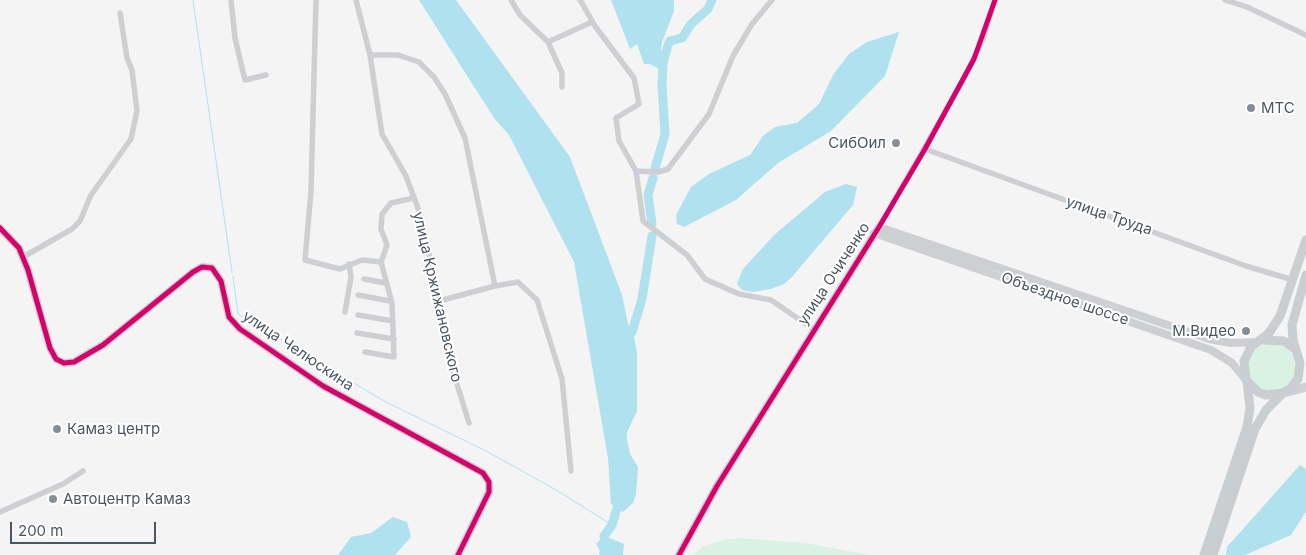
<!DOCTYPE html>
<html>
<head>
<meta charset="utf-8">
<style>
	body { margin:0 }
	#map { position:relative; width:1306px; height:555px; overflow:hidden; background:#f4f4f4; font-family:Inter,sans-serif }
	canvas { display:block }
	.scale { position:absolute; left:10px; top:522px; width:146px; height:22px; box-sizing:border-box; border:2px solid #4b5660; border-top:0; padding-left:6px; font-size:15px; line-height:18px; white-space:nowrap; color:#4b5660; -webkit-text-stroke:4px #fff; paint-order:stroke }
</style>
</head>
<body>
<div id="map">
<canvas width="1306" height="555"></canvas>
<div class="scale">200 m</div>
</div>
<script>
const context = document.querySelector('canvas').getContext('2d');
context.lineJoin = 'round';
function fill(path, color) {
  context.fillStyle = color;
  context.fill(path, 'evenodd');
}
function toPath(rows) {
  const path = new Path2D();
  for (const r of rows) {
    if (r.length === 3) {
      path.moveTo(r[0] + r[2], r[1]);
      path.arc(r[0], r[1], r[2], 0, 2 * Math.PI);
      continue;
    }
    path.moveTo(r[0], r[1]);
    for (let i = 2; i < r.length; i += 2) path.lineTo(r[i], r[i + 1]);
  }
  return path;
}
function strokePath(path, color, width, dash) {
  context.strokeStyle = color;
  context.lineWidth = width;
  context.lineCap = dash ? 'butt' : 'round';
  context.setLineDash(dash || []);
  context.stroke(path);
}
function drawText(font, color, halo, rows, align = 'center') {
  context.font = font + ' Inter,sans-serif';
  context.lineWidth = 4;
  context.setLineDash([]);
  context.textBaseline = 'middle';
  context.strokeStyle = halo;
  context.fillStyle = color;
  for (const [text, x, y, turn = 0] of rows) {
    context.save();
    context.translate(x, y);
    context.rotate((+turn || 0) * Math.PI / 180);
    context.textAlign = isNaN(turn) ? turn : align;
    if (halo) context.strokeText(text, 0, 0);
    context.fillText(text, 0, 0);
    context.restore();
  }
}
fill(toPath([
	[1272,367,24],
	[739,538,805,543,870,555,693,555,702,547,722,540]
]), '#daf2e3');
fill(toPath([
	[419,0,456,0,570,157,622,295,628,324,634,337,637,352,637,411,627,432,627,439,630,454,638,467,636,495,633,503,623,512,611,504,608,458,574,262,509,135,494,118],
	[611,0,674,0,674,11,662,42,661,50,666,64,663,71,650,64,644,64,637,44,630,49],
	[899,32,885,76,831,131,778,163,736,200,684,227,677,224,676,215,691,187,709,174,750,155,763,136,775,127,797,123,819,104,833,75,849,54,867,42],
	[846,184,857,187,853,205,791,278,784,284,771,289,753,292,742,290,737,284,743,269,774,235,825,192],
	[1300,465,1306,469,1306,512,1291,535,1245,555,1226,555,1227,547],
	[393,517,407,522,411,537,395,555,338,555,351,537,371,533],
	[604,536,624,544,623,555,599,555,600,551,596,544]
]), '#afe1ee');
strokePath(toPath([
	[193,0,232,272],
	[233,276,238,314,384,401,486,451,558,491,612,525]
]), '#afe1ee', 1);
strokePath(toPath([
	[655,168,665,134,662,85,663,63,668,45,670,41,682,38,691,24,708,9,712,0],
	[652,224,648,195,653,178],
	[632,332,642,299,652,236],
	[608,555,609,552,604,536,612,525,617,508]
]), '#afe1ee', 9);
strokePath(toPath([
	[231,0,235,38,245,80,266,75],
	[316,0,311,191,305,260,340,269,362,260,381,262,387,245,381,229,382,214,391,203,414,198],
	[356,0,370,55,382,134,406,176,422,219,453,371,469,423],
	[511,0,520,15,548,42,562,73,562,87],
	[580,0,595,26,634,78,639,104,616,118,619,141,636,171,643,221,687,255,705,279,739,294,771,300,813,329],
	[1225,0,1247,7,1306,35],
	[548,42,592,22],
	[370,55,398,55,419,62,434,77,445,94,465,138,495,286,439,301],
	[925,149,1246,266,1293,280],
	[636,171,658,172,668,169,709,114,733,56,752,24,772,0],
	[879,227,962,82,983,39,995,0],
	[23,257,72,229,80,221,91,195,131,139,137,111,132,70,127,58,120,13],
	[364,279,385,283],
	[495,286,518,282,537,300,562,379,571,471],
	[358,295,390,301],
	[345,312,351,277,349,264],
	[358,315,393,321],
	[357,333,394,339],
	[365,352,394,357,392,303,381,262],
	[0,512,63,484,83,471]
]), '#cdcfd2', 5.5);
strokePath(toPath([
	[0,228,19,248,28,270,50,348,56,359,64,363,74,362,103,345,193,272,202,267,212,268,221,281,229,317,240,329,323,386,483,473,489,482,489,492,458,555],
	[874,233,1211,350,1232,363,1246,380],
	[679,555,717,486,879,227,1209,339,1231,343,1258,342]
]), '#cdcfd2', 8);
strokePath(toPath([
	[1283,393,1306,387]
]), '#ced0d3', 9);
strokePath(toPath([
	[1306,240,1280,316,1269,333,1251,347,1244,361,1246,380,1258,392,1266,395,1283,393,1290,389,1298,379,1300,363,1293,340,1292,325,1306,275],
	[1263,340,1284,341,1296,350],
	[1204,555,1247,427,1250,408,1247,381],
	[1213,555,1255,429,1266,410,1283,393]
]), '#caced0', 9);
strokePath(toPath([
	[0,228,19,248,28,270,50,348,56,359,64,363,74,362,103,345,193,272,202,267,212,268,221,281,229,317,240,329,323,386,483,473,489,482,489,492,458,555],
	[679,555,717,486,879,227,925,149,974,59,995,0]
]), '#d6006c', 5);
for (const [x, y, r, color] of [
	[1251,108,5,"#868d94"],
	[896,143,5,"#868d94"],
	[1246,331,5,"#868d94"],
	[57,429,5,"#868d94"],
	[53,499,5,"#868d94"]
]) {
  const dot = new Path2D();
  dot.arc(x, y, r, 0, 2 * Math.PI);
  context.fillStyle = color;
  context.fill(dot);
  strokePath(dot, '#fff', 2);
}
drawText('15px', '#4b5660', '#fff', [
	["МТС",1261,108],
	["СибОил",886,143,"right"],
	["М.Видео",1236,331,"right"],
	["Камаз центр",67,429],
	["Автоцентр Камаз",63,499]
], 'left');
drawText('15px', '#4b5660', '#fff', [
	["улица Труда",1109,216,19],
	["улица Очиченко",834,274,-57],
	["улица Кржижановского",437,297,77],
	["Объездное шоссе",1065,299,19],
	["улица Челюскина",298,351,34]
]);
</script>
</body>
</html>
